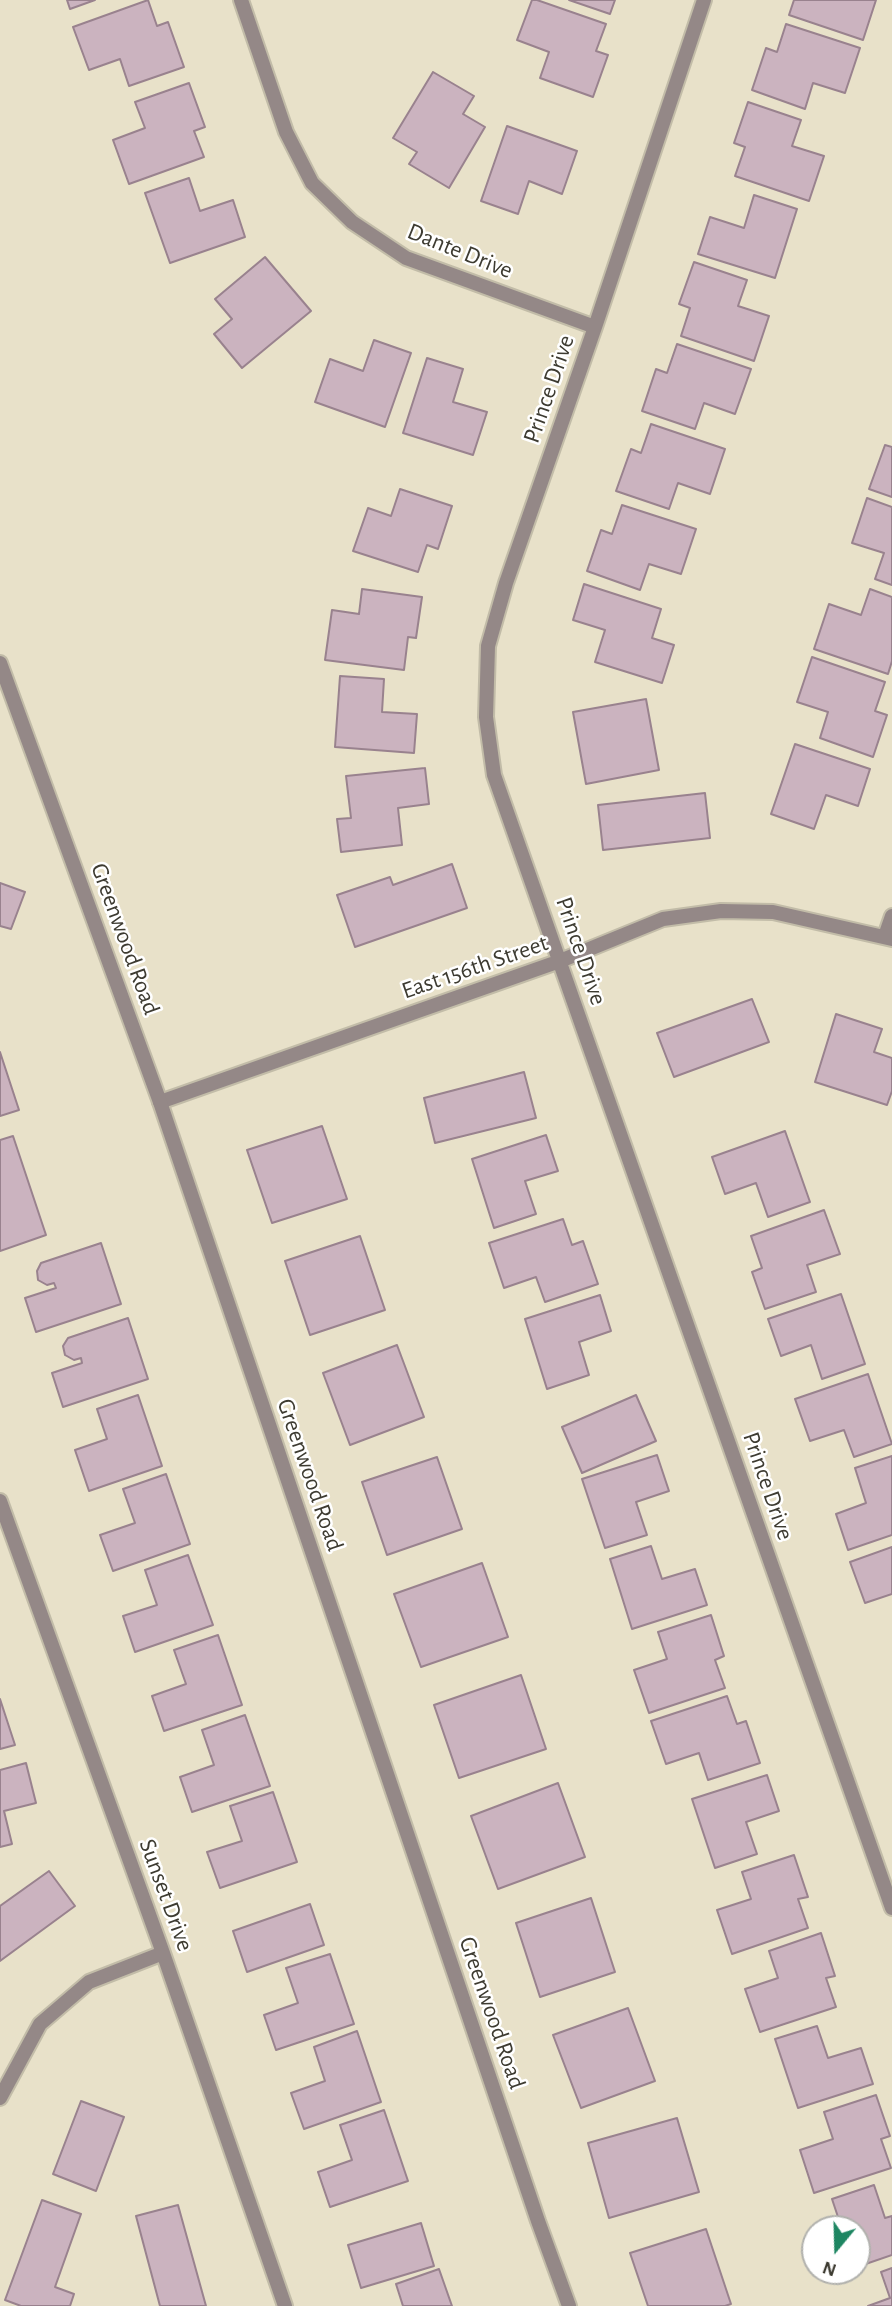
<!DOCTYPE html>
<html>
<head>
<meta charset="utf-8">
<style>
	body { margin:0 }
	#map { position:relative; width:892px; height:2306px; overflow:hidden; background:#e8e1c9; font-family:"Alegreya Sans",sans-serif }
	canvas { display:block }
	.north { position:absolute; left:801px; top:2215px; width:70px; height:70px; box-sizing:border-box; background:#fff; border:2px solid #b1b1ad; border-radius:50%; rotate:199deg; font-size:19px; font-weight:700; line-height:28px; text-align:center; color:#3d3b31 }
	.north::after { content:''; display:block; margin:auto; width:24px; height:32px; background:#1e8662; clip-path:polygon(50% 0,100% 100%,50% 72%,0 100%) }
</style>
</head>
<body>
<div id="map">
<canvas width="892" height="2306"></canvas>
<div class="north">N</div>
</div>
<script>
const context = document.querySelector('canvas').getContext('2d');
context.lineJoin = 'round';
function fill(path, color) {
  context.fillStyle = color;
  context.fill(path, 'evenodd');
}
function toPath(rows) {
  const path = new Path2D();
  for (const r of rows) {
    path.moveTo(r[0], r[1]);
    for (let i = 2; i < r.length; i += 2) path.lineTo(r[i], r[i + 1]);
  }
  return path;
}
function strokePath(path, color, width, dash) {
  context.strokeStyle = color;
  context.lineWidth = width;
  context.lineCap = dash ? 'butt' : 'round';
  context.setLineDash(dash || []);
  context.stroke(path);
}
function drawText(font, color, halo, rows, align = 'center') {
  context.font = font + ' "Alegreya Sans",sans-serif';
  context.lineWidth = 5;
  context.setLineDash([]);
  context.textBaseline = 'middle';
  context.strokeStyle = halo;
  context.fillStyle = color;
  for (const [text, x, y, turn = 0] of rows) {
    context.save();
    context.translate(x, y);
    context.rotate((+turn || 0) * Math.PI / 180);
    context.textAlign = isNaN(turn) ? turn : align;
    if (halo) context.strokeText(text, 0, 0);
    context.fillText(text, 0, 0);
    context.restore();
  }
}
const building = toPath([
	[67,0,95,0,70,9,67,0],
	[148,0,157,26,168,22,184,67,129,86,120,59,89,70,73,27,148,0],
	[532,0,537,0,606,24,596,51,608,55,593,97,540,78,549,52,517,40,532,0],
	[569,0,615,0,610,14,569,0],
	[794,0,876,0,863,40,789,15,794,0],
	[786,24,860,48,845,93,813,83,805,109,752,90,766,48,777,52,786,24],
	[433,72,474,96,463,114,485,127,449,188,409,164,417,152,393,138,433,72],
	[189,83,205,127,194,131,204,157,129,184,113,140,145,128,135,102,189,83],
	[748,102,801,120,792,146,824,156,809,201,735,176,745,147,734,143,748,102],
	[507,126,577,151,562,194,529,181,518,214,481,201,507,126],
	[189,178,200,211,233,200,245,237,170,263,145,193,189,178],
	[754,195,797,209,775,278,698,254,710,217,744,228,754,195],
	[265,257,311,311,242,368,214,334,232,319,215,299,265,257],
	[694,262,747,280,738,306,769,316,754,361,681,336,690,308,679,304,694,262],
	[374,340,411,353,385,427,315,402,330,359,363,371,374,340],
	[677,344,751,369,735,414,704,403,695,429,642,411,656,369,667,373,677,344],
	[427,358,463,369,453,402,487,412,473,455,403,433,427,358],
	[651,424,725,449,710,494,678,483,669,509,616,491,631,449,641,453,651,424],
	[885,445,892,447,892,497,869,489,885,445],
	[400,489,452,506,438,549,427,545,418,572,353,551,368,508,391,516,400,489],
	[867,498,892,507,892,585,875,579,884,553,852,543,867,498],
	[622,505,696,529,681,574,649,564,640,590,587,571,601,530,612,534,622,505],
	[584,584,661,609,652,638,674,645,662,683,595,662,605,630,573,620,584,584],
	[362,589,422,597,416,638,408,637,404,670,325,660,332,610,359,614,362,589],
	[870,589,892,597,892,661,888,674,814,649,829,604,861,615,870,589],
	[812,657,885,682,875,711,887,715,873,757,820,738,828,712,797,702,812,657],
	[340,676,384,679,382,712,417,714,414,753,335,747,340,676],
	[646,699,659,770,586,784,573,712,646,699],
	[795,744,870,769,858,806,826,795,814,829,771,814,795,744],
	[425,768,429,804,398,808,402,845,341,852,337,819,351,818,346,776,425,768],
	[705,793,710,838,603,850,598,805,705,793],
	[452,864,467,908,355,947,337,895,390,877,393,885,452,864],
	[0,883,25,892,11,929,0,926,0,883],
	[752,999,769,1042,674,1077,657,1033,752,999],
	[836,1014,882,1029,874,1052,892,1058,892,1091,887,1105,815,1082,836,1014],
	[0,1052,19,1110,0,1116,0,1052],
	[524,1072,536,1118,435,1143,424,1098,524,1072],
	[322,1126,347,1199,272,1223,247,1150,322,1126],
	[785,1131,810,1202,768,1217,756,1183,725,1194,712,1157,785,1131],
	[546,1135,558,1171,525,1181,536,1214,494,1228,472,1159,546,1135],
	[13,1136,46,1235,0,1251,0,1140,13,1136],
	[824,1210,840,1254,807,1265,816,1292,765,1309,752,1272,762,1268,751,1236,824,1210],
	[563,1219,572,1245,583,1241,598,1284,545,1302,536,1277,504,1288,489,1243,563,1219],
	[360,1236,385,1310,310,1335,285,1261,360,1236],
	[101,1243,121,1304,36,1332,25,1298,56,1288,54,1283,47,1285,38,1280,37,1271,41,1263,101,1243],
	[841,1294,865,1364,822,1379,811,1345,781,1356,768,1319,841,1294],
	[600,1295,611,1331,579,1342,589,1375,547,1389,525,1319,600,1295],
	[128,1318,148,1379,63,1407,52,1373,82,1363,81,1358,74,1360,65,1355,63,1346,68,1338,128,1318],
	[397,1345,424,1417,350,1445,323,1373,397,1345],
	[868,1374,892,1444,854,1457,844,1430,810,1441,795,1399,868,1374],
	[138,1395,162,1466,89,1491,75,1450,107,1439,97,1409,138,1395],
	[636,1395,656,1441,582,1473,562,1427,636,1395],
	[657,1455,669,1491,636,1502,647,1535,605,1548,582,1479,657,1455],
	[892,1456,892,1535,848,1550,836,1514,866,1503,855,1468,892,1456],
	[437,1457,462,1529,387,1555,362,1482,437,1457],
	[166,1474,190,1544,113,1571,100,1535,135,1523,123,1489,166,1474],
	[651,1546,662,1579,695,1569,707,1605,632,1629,610,1559,651,1546],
	[892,1547,892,1594,865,1603,850,1562,892,1547],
	[188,1555,213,1625,135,1652,123,1616,157,1605,145,1570,188,1555],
	[482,1563,508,1637,421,1667,394,1594,482,1563],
	[711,1615,724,1656,715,1660,725,1688,649,1713,634,1670,667,1659,658,1632,711,1615],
	[218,1635,242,1705,164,1731,152,1696,186,1684,174,1650,218,1635],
	[521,1675,546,1749,459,1778,434,1705,521,1675],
	[727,1696,737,1724,746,1721,760,1763,708,1780,699,1753,666,1764,651,1721,727,1696],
	[0,1699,15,1745,0,1749,0,1699],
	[245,1715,270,1786,192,1812,180,1777,214,1765,202,1730,245,1715],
	[26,1763,36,1803,4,1811,12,1844,0,1847,0,1770,26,1763],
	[767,1775,779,1811,746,1822,757,1854,715,1868,692,1799,767,1775],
	[558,1783,585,1857,498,1889,471,1816,558,1783],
	[273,1792,297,1862,220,1888,207,1852,242,1841,230,1806,273,1792],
	[794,1855,808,1897,798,1899,808,1928,732,1954,717,1910,751,1899,742,1872,794,1855],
	[49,1871,75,1906,0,1961,0,1906,49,1871],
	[591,1898,615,1972,540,1997,516,1923,591,1898],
	[310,1904,324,1945,247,1972,233,1931,310,1904],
	[821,1933,835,1976,826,1978,836,2007,760,2032,745,1989,778,1978,769,1951,821,1933],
	[330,1954,354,2024,276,2050,264,2015,298,2003,286,1968,330,1954],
	[628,2008,655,2081,581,2108,553,2035,628,2008],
	[817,2026,828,2058,861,2048,873,2084,798,2108,775,2039,817,2026],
	[357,2031,381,2102,304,2129,291,2093,325,2081,314,2047,357,2031],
	[876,2095,890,2136,881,2139,891,2168,814,2193,800,2150,833,2139,824,2112,876,2095],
	[81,2101,124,2117,96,2191,53,2174,81,2101],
	[384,2110,408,2181,330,2207,318,2172,352,2160,340,2125,384,2110],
	[677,2118,699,2192,609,2218,588,2143,677,2118],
	[874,2185,885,2218,892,2216,892,2255,857,2267,857,2229,842,2229,832,2199,874,2185],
	[42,2200,81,2214,55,2287,74,2294,70,2306,21,2306,5,2300,42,2200],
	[178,2205,206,2306,160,2306,136,2216,178,2205],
	[421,2223,434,2266,361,2288,348,2245,421,2223],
	[706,2229,731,2304,725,2306,648,2306,630,2253,706,2229],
	[892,2268,892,2306,868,2306,890,2298,881,2272,892,2268],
	[439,2269,452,2306,403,2306,396,2284,439,2269]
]);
fill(building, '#cbb3bf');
strokePath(building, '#99828e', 2);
const minor = toPath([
	[241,0,286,132,312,183,352,222,406,258,595,327],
	[704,0,595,327,506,583,488,646,486,717,494,775,892,1908],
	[885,936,892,916],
	[160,1102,560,961,663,919,721,911,773,912,892,939],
	[0,1501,163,1953,285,2306],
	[0,2098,40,2024,89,1982,163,1953]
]);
const tertiary = toPath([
	[0,663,160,1102,538,2221,569,2306]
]);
strokePath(minor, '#c2bca8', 18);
strokePath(tertiary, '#c2bca8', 18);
strokePath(minor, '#948887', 14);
strokePath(tertiary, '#948887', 14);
drawText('24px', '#3d3b31', '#fff', [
	["Dante Drive",460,251,22],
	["Prince Drive",549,389,-71],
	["Greenwood Road",125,939,70],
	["Prince Drive",581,951,71],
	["East 156th Street",475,967,-19],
	["Greenwood Road",310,1475,71],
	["Prince Drive",768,1486,71],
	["Sunset Drive",166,1895,70],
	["Greenwood Road",492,2013,71]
]);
</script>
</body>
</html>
